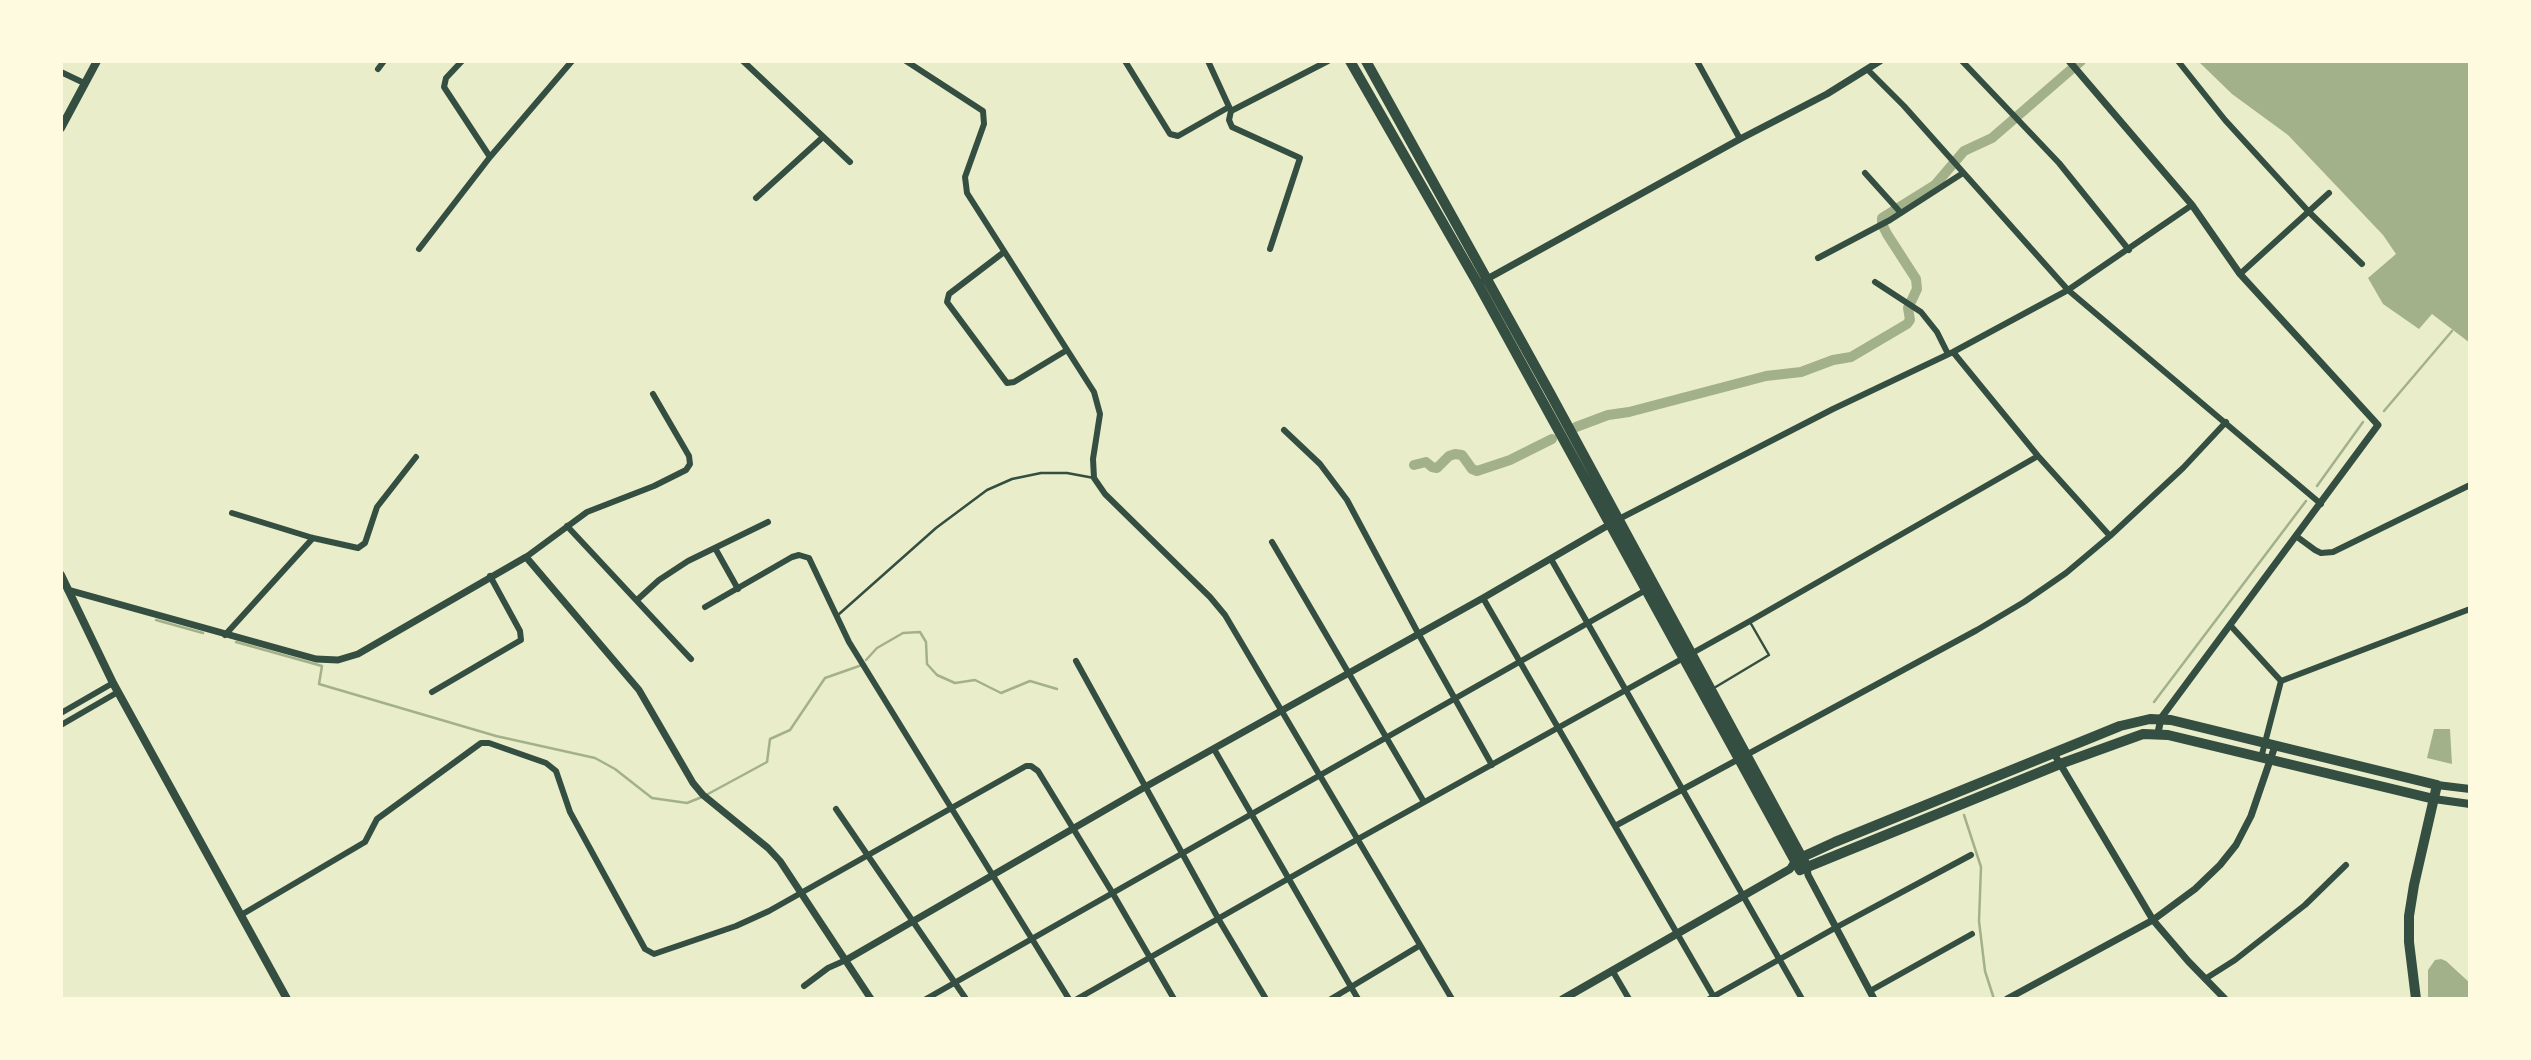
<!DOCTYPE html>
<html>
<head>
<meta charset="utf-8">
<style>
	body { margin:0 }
	#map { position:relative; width:2531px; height:1060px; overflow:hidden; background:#e9edc9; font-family:Mulish,sans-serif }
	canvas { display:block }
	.frame { position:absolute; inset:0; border:63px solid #fefae0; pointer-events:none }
</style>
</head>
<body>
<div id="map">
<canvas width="2531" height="1060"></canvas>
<div class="frame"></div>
</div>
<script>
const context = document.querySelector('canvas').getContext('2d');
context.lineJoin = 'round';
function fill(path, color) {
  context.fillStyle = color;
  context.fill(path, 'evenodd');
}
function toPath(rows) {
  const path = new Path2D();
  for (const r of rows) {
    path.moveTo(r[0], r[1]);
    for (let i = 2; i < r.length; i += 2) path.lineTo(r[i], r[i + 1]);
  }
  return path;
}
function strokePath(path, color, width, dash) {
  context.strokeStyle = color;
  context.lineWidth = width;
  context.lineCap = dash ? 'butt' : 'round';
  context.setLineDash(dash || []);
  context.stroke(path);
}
fill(toPath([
	[2198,61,2470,61,2470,343,2432,314,2419,329,2383,304,2368,278,2396,254,2383,235,2288,135,2232,94],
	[2434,729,2450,729,2452,764,2427,758],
	[2441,959,2446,961,2470,983,2470,999,2428,999,2428,970,2435,960]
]), '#a3b18a');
strokePath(toPath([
	[2384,411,2452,331],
	[2317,486,2363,422],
	[156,620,203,633],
	[236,642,322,666,319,684,496,736,595,758,615,769,652,798,687,803,702,797],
	[866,660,877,648,903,633,920,632,926,642,927,664,937,675,955,683,975,680,1001,693,1030,681,1057,689],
	[2154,702,2306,501],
	[708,794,767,762,770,739,790,730,825,678,862,665],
	[1964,815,1981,867,1979,921,1985,971,1994,999],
	[101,999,105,999]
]), '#a3b18a', 2.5);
strokePath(toPath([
	[1576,427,1608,415,1629,412,1766,376,1801,372,1833,360,1851,357,1907,324,1910,320,1908,308,1917,289,1916,279,1887,234,1882,224,1882,218,1935,185,1964,151,1992,138,2081,61],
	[1414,465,1426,462,1432,467,1437,468,1449,456,1455,454,1462,455,1472,469,1477,471,1510,460,1552,439]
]), '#a3b18a', 10);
strokePath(toPath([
	[838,615,936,528,987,490,1012,479,1041,473,1067,473,1094,478],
	[1714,688,1769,655,1750,622]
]), '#344e41', 2.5);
strokePath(toPath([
	[743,61,850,162],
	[906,61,983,111,984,124,965,177,967,193,1094,392,1100,414,1093,459,1094,478,1105,494,1210,597,1225,615,1452,999],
	[1125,61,1170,134,1178,136,1229,107],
	[1208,61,1231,111,1328,61],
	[1697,61,1740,139],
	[1962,61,2059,163,2129,250],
	[2178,61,2225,120,2309,212,2362,264],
	[378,69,384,61],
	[1868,70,1904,106,2068,290,2321,504],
	[61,72,84,83],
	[1231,111,1229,120,1232,127,1300,158,1270,249],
	[490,157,572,61],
	[1865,173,1901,213],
	[756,198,823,137],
	[419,249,490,157,444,87,446,78,462,61],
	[1004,252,949,294,947,302,1007,383,1014,382,1067,350],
	[1818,258,1890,220,1963,173],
	[2240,274,2329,193],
	[1875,282,1921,312,1937,332,1948,354],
	[1953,352,2038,456,2110,536],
	[1284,430,1320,464,1347,500,1418,633,1492,765],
	[232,513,313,538,358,548,365,543,377,507,416,457],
	[1619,519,1833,409,1953,352,2068,290,2192,205],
	[567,526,691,659],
	[2296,536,2315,550,2321,553,2333,552,2470,485],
	[1272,542,1424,802],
	[715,548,738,589],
	[526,557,587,512,654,486,686,470,690,464,689,456,653,394],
	[1551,559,1802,999],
	[1483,598,1715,999],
	[637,600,659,580,688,561,768,522],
	[705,607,792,557,799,555,809,558,849,642,1069,999],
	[2230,625,2281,681],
	[225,635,313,538],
	[1076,661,1219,920,1266,999],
	[2281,681,2470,609],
	[432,692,521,640,520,631,490,576],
	[61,713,113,683],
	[61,725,118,692],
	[1214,749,1358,999],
	[2261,758,2281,681],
	[836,809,966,999],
	[1615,826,1977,630,2024,602,2066,573,2110,536,2183,468,2226,422],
	[241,915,365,842,377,819,481,743,489,743,546,763,556,771,570,812,645,949,654,954,736,926,769,911,1026,766,1031,766,1038,771,1112,892,1174,999],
	[1612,970,1629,999],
	[2205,979,2235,960,2305,905,2346,865],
	[804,986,828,968,846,960],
	[1870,991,1972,934],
	[926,999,1646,590],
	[1077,999,1358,839,1750,621,2038,456],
	[1331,999,1419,946],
	[1709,999,1835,928,1971,855]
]), '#344e41', 6);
strokePath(toPath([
	[2069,61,2192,205,2240,274,2378,425,2161,718,2158,733],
	[1478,284,1740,139,1827,94,1880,61],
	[68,590,316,659,338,660,358,654,526,557,639,690,693,783,703,795,768,848,780,861,871,999],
	[2053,752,2153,920,2188,961,2225,999],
	[1807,867,1808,875,1874,999],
	[846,960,1145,787,1483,598,1612,523],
	[2007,999,2153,920,2195,889,2220,865,2236,845,2251,816,2275,746]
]), '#344e41', 7);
strokePath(toPath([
	[61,128,97,61],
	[61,575,113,683,287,999],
	[2437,785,2470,789],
	[2434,799,2470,804],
	[1563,999,1790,869,1795,861]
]), '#344e41', 8);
strokePath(toPath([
	[1350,61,1478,284,1800,870,2060,764,2143,734,2168,735,2434,799],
	[1366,61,1550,393,1807,867],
	[1798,859,1835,842,2120,726,2150,719,2171,720,2437,785,2414,885,2409,916,2409,942,2416,999]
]), '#344e41', 10);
</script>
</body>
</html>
